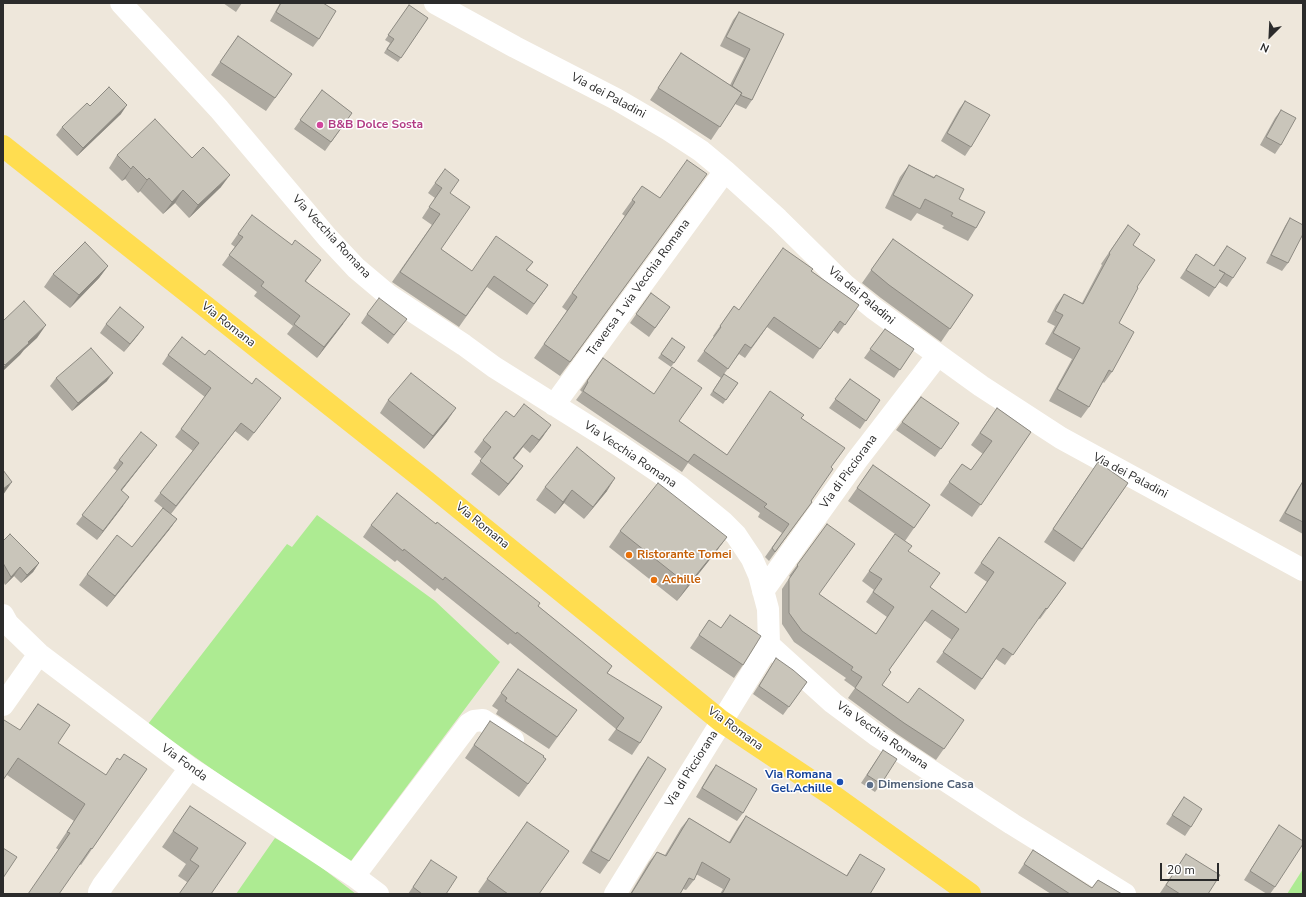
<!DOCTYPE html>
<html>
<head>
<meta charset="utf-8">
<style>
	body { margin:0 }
	#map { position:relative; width:1306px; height:897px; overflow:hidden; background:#eee7db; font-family:"Nunito Sans",sans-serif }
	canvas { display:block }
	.frame { position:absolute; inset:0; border:4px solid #2b2b2b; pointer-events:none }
	.north { position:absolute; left:1250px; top:16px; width:40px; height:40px; -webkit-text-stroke:3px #fff; paint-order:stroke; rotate:204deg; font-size:11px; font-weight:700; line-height:16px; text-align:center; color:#2b2b2b }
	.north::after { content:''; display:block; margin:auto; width:14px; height:18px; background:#2b2b2b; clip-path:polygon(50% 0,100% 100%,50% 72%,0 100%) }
	.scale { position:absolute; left:1160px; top:863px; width:59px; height:18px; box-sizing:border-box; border:2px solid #2b2b2b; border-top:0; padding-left:5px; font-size:12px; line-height:14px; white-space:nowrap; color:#2b2b2b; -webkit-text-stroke:3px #fff; paint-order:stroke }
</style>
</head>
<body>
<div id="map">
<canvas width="1306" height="897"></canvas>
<div class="frame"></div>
<div class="north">N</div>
<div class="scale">20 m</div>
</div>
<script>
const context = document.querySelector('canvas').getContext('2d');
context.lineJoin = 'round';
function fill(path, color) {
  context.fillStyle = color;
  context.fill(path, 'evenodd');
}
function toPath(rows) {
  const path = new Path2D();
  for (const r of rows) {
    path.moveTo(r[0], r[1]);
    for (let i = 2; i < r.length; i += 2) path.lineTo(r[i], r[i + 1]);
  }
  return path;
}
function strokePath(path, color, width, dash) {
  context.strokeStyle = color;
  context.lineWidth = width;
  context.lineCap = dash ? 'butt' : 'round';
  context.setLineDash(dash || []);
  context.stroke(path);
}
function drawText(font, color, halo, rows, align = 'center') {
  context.font = font + ' "Nunito Sans",sans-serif';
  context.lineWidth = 3;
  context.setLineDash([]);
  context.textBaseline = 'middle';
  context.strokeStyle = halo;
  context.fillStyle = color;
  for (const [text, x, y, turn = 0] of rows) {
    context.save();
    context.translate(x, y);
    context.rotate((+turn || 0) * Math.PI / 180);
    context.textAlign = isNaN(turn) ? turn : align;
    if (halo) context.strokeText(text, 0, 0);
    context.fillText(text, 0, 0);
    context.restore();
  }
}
fill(toPath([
	[317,515,435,601,500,662,348,865,148,724,287,544,292,547],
	[275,838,304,854,356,894,236,894],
	[1303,869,1303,894,1287,894]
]), '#adeb92');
strokePath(toPath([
	[121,3,219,109,327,237,356,268,388,295,464,345,494,367,620,446,679,486,723,522,736,535,752,559,759,575,768,609,769,645,833,703,876,735,1012,824,1125,894],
	[435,3,515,47,616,99,669,130,701,151,725,171,778,219,845,285,873,308,981,386,1061,438,1303,570],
	[554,405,725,171],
	[763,591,857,460,938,355],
	[3,615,8,624,39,654,190,768,354,876,378,894],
	[3,705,39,654],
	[354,876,469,724,474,721,483,720,513,740],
	[99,894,99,892,103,885,190,768],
	[615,894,769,645]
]), '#fff', 22);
strokePath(toPath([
	[3,146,422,478,721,721,832,795,970,894]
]), '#ffdd50', 22);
fill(toPath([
	[223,3,242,3,236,12],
	[280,3,323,3,319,39,313,47,270,21],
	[409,5,428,18,398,62,384,53,390,43,385,40],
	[739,12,784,34,752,100,746,109,735,104,711,140,650,100,681,53,730,85,744,58,720,46,733,20],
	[238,36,292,74,266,111,211,75],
	[322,90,352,113,325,151,294,129],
	[965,101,971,147,965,156,941,141,959,109],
	[90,106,121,114,77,156,56,135,62,127],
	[1281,110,1281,145,1275,154,1260,145,1275,118],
	[117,155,221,187,189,218,175,203,163,214,140,191,138,193,125,179,122,181,109,168],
	[909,165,934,177,936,175,959,199,976,228,968,241,942,228,944,226,917,213,911,221,885,208,900,177],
	[707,174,560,376,534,358,567,311,562,307,625,216,622,214,642,186,660,198],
	[435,183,450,193,441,249,472,271,533,262,527,270,548,285,527,315,487,287,459,327,392,282,432,225,422,218,435,198,428,193],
	[1290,218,1288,263,1282,271,1266,263,1285,226],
	[1128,225,1133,245,1137,287,1119,323,1112,372,1104,383,1103,382,1089,407,1081,418,1049,401,1072,359,1045,344,1055,326,1047,322,1056,305,1064,294,1082,303,1102,265,1101,264],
	[238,234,314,270,306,281,343,324,317,358,287,334,293,326,254,296,257,292,222,265,235,247,231,244],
	[893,239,973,295,941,342,881,298,862,283],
	[1227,246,1233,278,1227,287,1219,282,1209,297,1180,278,1196,254,1213,266],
	[108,266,99,278,70,308,44,287,53,274],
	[811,271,859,305,838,334,833,330,813,359,767,327,745,358,739,354,724,374,738,383,723,404,710,395,721,378,697,361,714,337,713,336,734,306,739,310],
	[651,293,670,307,649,337,630,323],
	[367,314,407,319,388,344,361,323],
	[106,324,138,335,124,352,100,333],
	[885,329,914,349,894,378,864,358],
	[672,338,685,347,671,367,658,358],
	[168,355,205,355,275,406,248,441,235,431,171,514,177,519,169,530,107,607,79,585,87,574,132,547,163,508,154,501,193,451,175,437,205,397,162,364],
	[603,358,654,394,679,421,727,455,801,418,831,467,811,501,812,502,769,561,765,557,782,533,758,517,760,513,688,463,682,472,576,400,582,392,580,390],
	[56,378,107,381,72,411,50,386],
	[850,379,880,400,860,429,829,408],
	[388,400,447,421,424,449,380,413],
	[997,408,1031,432,972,517,940,495,962,464,971,470,983,454,971,445],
	[514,417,551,425,530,453,523,447,514,459,523,466,514,478,499,496,471,474,482,459,474,452,483,440],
	[902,422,959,423,935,457,896,430],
	[151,453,121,491,123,506,97,540,76,524,117,471,113,468,119,460],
	[873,465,930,505,905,541,848,501],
	[1089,475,1128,483,1074,562,1044,542],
	[1303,481,1303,534,1279,521,1297,490],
	[545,487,607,491,584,519,564,503,555,514,536,500],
	[827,524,819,594,876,634,887,617,866,602,874,590,862,581,895,534,908,551,930,587,966,613,987,582,974,573,999,537,1066,583,1040,619,1038,618,1005,665,996,659,975,690,936,662,952,640,924,620,889,670,882,685,908,703,964,720,936,760,897,734,848,698,855,688,844,680,846,678,794,642,782,624,782,589,790,577,789,576],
	[371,525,538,606,612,666,607,674,640,743,632,755,608,740,616,729,510,643,508,645,437,588,435,591,397,560,395,562,363,537],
	[620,531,727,537,715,553,677,601,609,547],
	[3,541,39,563,33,572,21,583,14,576,5,585,3,581],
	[709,620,743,665,734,678,690,648],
	[776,658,807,682,783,715,753,694],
	[518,669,577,710,549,749,496,714,498,710,492,706],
	[490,721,546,759,519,797,465,758],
	[20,730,58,743,106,775,120,760,147,769,81,865,56,848,74,821,7,775],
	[883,750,881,784,875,792,861,783],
	[648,757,609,861,600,874,582,863,639,770],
	[716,765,743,813,737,821,696,797,710,773],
	[1184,797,1191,827,1185,836,1166,824],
	[190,806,211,894,187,882,178,876,186,864,162,847],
	[746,816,846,876,860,854,870,894,720,894,723,889,696,874,694,880,686,890,683,889,680,894,630,894,649,862,657,852,665,855,681,828,689,818,729,842,738,827],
	[527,822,539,894,481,894,478,892],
	[1279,825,1275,887,1270,894,1267,894,1244,880],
	[1033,850,1092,888,1098,880,1122,894,1051,894,1018,873],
	[1186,854,1208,894,1161,894,1160,893],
	[425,869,446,894,408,894]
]), '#ada9a0');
fill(toPath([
	[127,105,121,114,77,156,83,148],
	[133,166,125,179,122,181,131,169],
	[707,174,697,188,560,376,570,362],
	[230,175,221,187,189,218,198,205],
	[149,178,140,191,138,193,147,180],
	[183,190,175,203,163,214,172,202],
	[108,266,99,278,70,308,79,295],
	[350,314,343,324,317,358,324,347],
	[46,325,37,338,24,350,20,355,3,371,3,367,28,342],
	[144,327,138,335,124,352,130,344],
	[113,373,107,381,72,411,78,403],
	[456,408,447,421,424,449,433,436],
	[241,423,235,431,170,514,176,506],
	[551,425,542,438,530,453,539,440],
	[532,435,523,447,504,471,513,458],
	[157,445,151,453,115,499,121,490],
	[523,466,514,478,499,496,508,484],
	[615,478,607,491,584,519,593,507],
	[12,482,3,495,3,489],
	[572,490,564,503,555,514,563,502],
	[129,497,123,506,97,540,103,531],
	[177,519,169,530,107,607,115,596],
	[727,537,715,553,677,601,688,585],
	[39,563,33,572,21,583,27,575],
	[20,567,14,576,5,585,11,577]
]), '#8d8a82');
const building = toPath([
	[281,3,323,3,336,11,319,39,276,12,281,3],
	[409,5,428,18,401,58,387,49,394,39,388,35,409,5],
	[739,12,784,34,752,100,740,95,742,93,732,86,750,49,726,37,739,12],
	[238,36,292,74,275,98,220,62,238,36],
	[681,53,742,93,720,127,658,88,681,53],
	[109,87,127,105,83,148,62,127,87,103,90,106,109,87],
	[322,90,352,113,331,142,300,120,322,90],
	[965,101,990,115,971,147,947,133,965,101],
	[1281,110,1296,118,1281,145,1266,137,1281,110],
	[155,119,192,158,203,147,230,175,198,205,183,190,172,202,149,178,147,180,133,166,131,169,117,155,155,119],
	[687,160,707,174,570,362,544,344,577,297,572,293,635,202,632,200,642,186,660,198,687,160],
	[909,165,934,178,936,175,964,189,959,199,985,212,976,228,951,216,953,213,925,199,920,209,893,195,909,165],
	[445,169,459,180,450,193,470,207,441,249,472,271,496,236,533,262,526,270,548,285,534,304,494,276,466,316,400,272,440,214,429,207,442,188,435,183,445,169],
	[252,215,292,245,295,240,321,260,305,281,350,314,324,347,294,324,300,316,261,286,264,282,229,255,243,237,238,234,252,215],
	[1290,218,1303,225,1303,234,1288,263,1271,255,1290,218],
	[1128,225,1140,234,1133,245,1155,260,1137,287,1138,288,1119,323,1134,332,1112,372,1109,370,1089,407,1057,389,1080,348,1053,333,1063,315,1055,311,1064,294,1083,304,1110,254,1109,253,1128,225],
	[893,239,973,295,950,329,889,285,871,270,893,239],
	[85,242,108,266,79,295,53,274,85,242],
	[1227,246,1246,258,1233,278,1219,270,1225,273,1215,288,1186,270,1196,254,1214,266,1227,246],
	[783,248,813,269,811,271,859,305,845,325,840,321,820,349,774,317,751,348,745,344,728,369,704,351,721,327,720,326,734,306,739,310,783,248],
	[651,293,670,307,655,328,636,314,651,293],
	[379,298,407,319,394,335,367,314,379,298],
	[24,301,46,325,28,342,29,343,5,365,3,363,3,321,24,301],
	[120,307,144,327,130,344,106,324,120,307],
	[885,329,914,349,900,370,870,349,885,329],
	[182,337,205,355,209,350,252,384,256,378,281,398,254,433,241,423,176,506,160,493,199,443,181,429,211,388,168,355,182,337],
	[672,338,685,347,674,363,661,354,672,338],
	[91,348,113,373,78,403,56,378,91,348],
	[603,358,654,394,672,367,702,388,679,421,727,455,770,391,804,415,801,418,845,448,831,467,833,469,811,501,812,502,775,552,772,548,789,524,764,507,767,504,694,454,688,462,583,391,588,382,587,381,603,358],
	[411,373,456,408,433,436,388,400,411,373],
	[724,374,738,383,726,400,713,391,724,374],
	[850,379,880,400,866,421,835,399,850,379],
	[921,397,959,423,941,449,902,422,921,397],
	[524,404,551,425,539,440,532,435,513,458,523,466,508,484,480,461,491,447,483,440,506,411,514,417,524,404],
	[997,408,1031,432,981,505,949,482,962,464,971,470,992,441,980,433,997,408],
	[141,432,157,445,121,490,129,497,103,531,82,515,123,463,119,460,141,432],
	[577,447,615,478,593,507,572,490,563,502,545,487,577,447],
	[1098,462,1128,483,1082,549,1053,529,1098,462],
	[873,465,930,505,914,528,857,488,873,465],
	[3,470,12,482,3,489,3,470],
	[1303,481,1303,522,1285,513,1303,481],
	[658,483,727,537,688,585,620,531,658,483],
	[397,493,436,524,437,522,540,603,538,606,612,666,607,673,662,707,640,743,616,729,624,718,517,632,516,634,445,577,443,580,404,549,403,551,371,525,397,493],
	[163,508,177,519,115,596,87,574,117,535,132,547,163,508],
	[827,524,855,544,819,594,876,634,894,607,873,592,882,579,869,571,895,534,912,546,908,551,940,573,930,587,966,613,994,572,981,563,999,537,1066,583,1047,609,1046,608,1013,655,1003,648,982,679,943,652,959,629,932,610,889,670,891,672,882,685,908,703,919,688,964,720,944,749,904,723,855,688,862,677,851,670,853,667,802,631,789,613,789,579,798,566,797,565,827,524],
	[10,534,39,563,27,575,20,567,11,577,3,563,3,541,10,534],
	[730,615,761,636,743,665,699,635,709,620,721,628,730,615],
	[776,658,793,670,807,682,789,707,759,686,776,658],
	[518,669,577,710,557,737,505,701,507,698,501,693,518,669],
	[38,704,70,725,58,743,106,775,117,758,120,760,124,754,147,769,92,849,91,848,59,894,28,894,70,833,67,832,85,804,18,758,3,780,3,721,4,720,20,730,38,704],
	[490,721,544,756,543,757,546,759,528,784,474,745,490,721],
	[883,750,897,759,881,784,867,775,883,750],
	[648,757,666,769,609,861,591,851,648,757],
	[716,765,757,789,743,813,702,788,716,765],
	[1184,797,1202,809,1191,827,1172,815,1184,797],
	[190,806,246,843,211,894,179,894,199,866,190,860,198,848,173,831,190,806],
	[746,816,847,876,860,854,885,869,870,894,722,894,730,879,702,862,694,880,689,878,680,894,631,894,657,852,666,856,689,818,730,843,746,816],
	[527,822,569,851,539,894,508,894,487,879,527,822],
	[1279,825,1303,841,1303,844,1275,887,1250,871,1279,825],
	[3,848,17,857,3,878,3,848],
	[1033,850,1092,888,1098,880,1122,894,1070,894,1024,864,1033,850],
	[1186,854,1220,875,1208,894,1180,894,1166,885,1186,854],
	[431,860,457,877,446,894,422,894,413,887,431,860]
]);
fill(building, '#c9c5ba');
strokePath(building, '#8d8a82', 1);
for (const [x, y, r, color] of [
	[320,125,4,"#d1479c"],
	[629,555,4,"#e8710a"],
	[654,580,4,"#e8710a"],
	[840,782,4,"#1a4fb4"],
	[870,785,4,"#5c6f8a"]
]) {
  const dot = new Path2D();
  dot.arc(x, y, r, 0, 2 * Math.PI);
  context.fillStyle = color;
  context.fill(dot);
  strokePath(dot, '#fff', 1.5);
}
drawText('12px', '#2b2b2b', '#fff', [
	["Via dei Paladini",608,96,28],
	["Via Vecchia Romana",331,237,47],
	["Traversa 1 via Vecchia Romana",639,288,-54],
	["Via dei Paladini",861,296,40],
	["Via Romana",228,325,38],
	["Via Vecchia Romana",630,455,34],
	["Via di Picciorana",849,472,-54],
	["Via dei Paladini",1130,476,28],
	["Via Romana",482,526,39],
	["Via Romana",735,729,36],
	["Via Vecchia Romana",882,736,35],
	["Via Fonda",184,763,36],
	["Via di Picciorana",692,769,-58]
]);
drawText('bold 12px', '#b23c85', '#fff', [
	["B&B Dolce Sosta",328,125]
], 'left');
drawText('bold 12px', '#c56008', '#fff', [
	["Ristorante Tomei",637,555],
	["Achille",662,580]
], 'left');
drawText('bold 12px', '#164399', '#fff', [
	["Via Romana",832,775],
	["Gel.Achille",832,789]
], 'right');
drawText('bold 12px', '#4e5e75', '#fff', [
	["Dimensione Casa",878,785]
], 'left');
</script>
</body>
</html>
